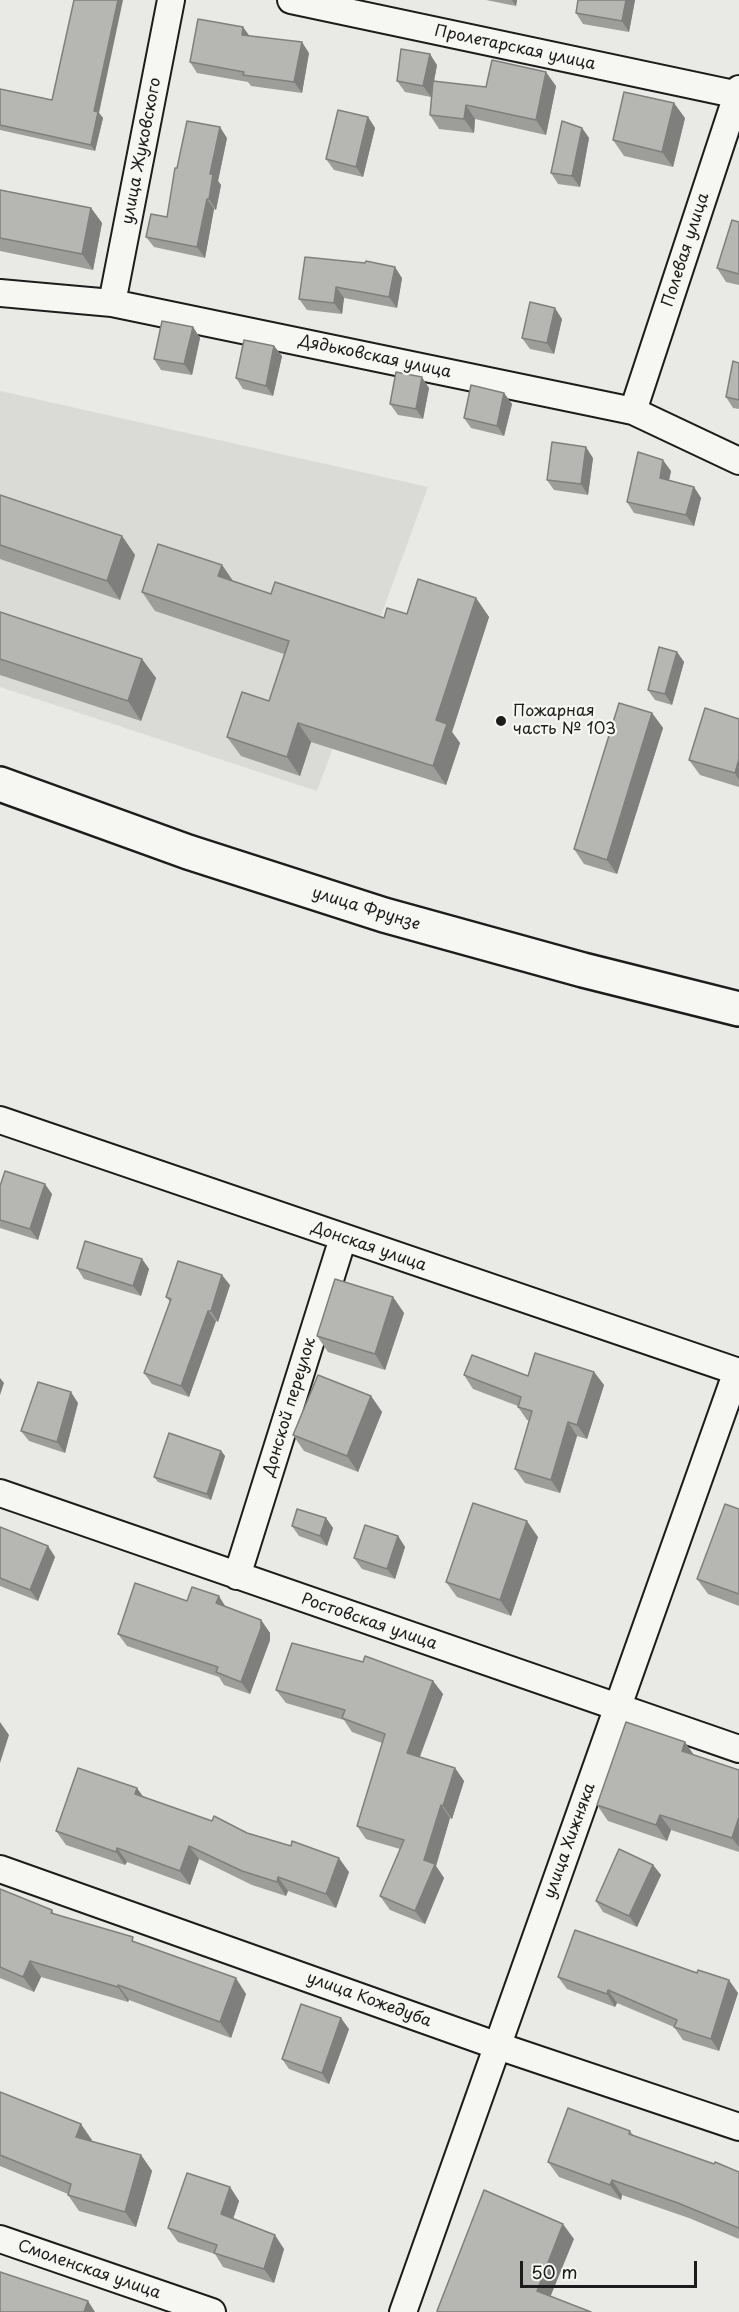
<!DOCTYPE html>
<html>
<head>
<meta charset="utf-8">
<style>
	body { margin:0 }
	#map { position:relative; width:739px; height:2312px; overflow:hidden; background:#e9e9e5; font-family:"Playpen Sans",sans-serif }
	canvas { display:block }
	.scale { position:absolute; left:520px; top:2261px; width:177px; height:27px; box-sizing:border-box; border:3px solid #1c1c1c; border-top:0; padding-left:8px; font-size:18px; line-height:21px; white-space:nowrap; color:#1c1c1c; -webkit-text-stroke:4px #f6f6f2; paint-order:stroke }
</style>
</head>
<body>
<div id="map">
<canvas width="739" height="2312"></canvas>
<div class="scale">50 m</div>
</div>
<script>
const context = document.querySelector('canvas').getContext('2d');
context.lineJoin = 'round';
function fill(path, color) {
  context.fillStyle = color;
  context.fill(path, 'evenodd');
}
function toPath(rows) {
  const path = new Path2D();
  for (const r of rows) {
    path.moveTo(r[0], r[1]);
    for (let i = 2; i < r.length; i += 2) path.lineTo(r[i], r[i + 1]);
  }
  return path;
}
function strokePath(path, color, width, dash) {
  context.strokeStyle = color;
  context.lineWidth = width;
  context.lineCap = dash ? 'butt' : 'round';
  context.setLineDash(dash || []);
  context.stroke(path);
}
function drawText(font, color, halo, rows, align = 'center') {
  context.font = font + ' "Playpen Sans",sans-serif';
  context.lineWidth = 4.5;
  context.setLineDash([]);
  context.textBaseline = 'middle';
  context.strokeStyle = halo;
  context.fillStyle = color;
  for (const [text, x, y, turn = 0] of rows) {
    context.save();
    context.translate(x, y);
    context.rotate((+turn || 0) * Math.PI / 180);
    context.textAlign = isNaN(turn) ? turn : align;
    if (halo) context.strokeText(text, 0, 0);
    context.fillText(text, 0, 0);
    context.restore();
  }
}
fill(toPath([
	[0,391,428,487,317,791,0,687]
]), '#dadad6');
const minor = toPath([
	[291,0,739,95],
	[0,293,112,303,633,411,739,461],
	[112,303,171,0],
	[633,411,739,89],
	[0,1120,739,1372],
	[0,1493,739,1749],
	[237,1576,343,1238],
	[0,1869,498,2046,739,2127],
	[0,2239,212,2312],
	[403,2312,737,1371]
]);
const primary = toPath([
	[0,784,188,852,384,915,583,970,739,1009]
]);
strokePath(minor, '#1c1c1c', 30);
strokePath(primary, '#1c1c1c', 38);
strokePath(minor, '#f6f6f2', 26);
strokePath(primary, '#f6f6f2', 33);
fill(toPath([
	[486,0,517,0,516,6],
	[635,0,629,32,583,24,576,13],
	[243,27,249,36,309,53,302,93,251,86,248,82,197,73,190,62],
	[437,65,434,81,486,87,556,86,546,135,475,119,474,133,439,129,430,115,433,84,431,97,405,92,397,81],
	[0,89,99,113,103,118,95,151,0,130],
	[368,117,375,128,363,177,334,170,326,159],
	[685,118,673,167,624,156,613,140],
	[582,128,589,138,580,187,558,184,551,173],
	[227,138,218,181,221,185,216,210,214,209,205,258,154,247,146,237,167,217,177,168],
	[0,190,91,208,102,223,93,270,0,251],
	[739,222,739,285,726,282,717,268],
	[305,257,402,278,397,308,344,298,342,314,307,310,299,299],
	[562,319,554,354,530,349,522,338],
	[193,327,200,338,192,375,161,370,154,359],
	[274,346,282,356,273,396,243,389,236,378],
	[739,363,739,409,733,408,726,397],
	[429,388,423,419,398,415,390,404],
	[504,393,512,404,504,436,471,428,464,418],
	[593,458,588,495,554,490,547,480],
	[671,471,669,480,694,487,701,498,694,526,634,513,627,502],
	[0,495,122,536,135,555,120,600,0,559],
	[222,565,233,581,271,594,384,618,407,614,476,598,489,617,452,732,460,743,446,785,311,742,300,776,241,756,227,737,269,701,284,654,155,611,142,592],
	[0,612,142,659,156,678,141,721,0,675],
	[677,652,684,662,672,705,655,700,648,690],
	[652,713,663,728,617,874,584,864,574,849],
	[739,719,739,787,700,775,689,760],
	[0,1186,52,1194,38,1240,0,1228],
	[142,1259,149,1269,141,1296,84,1279,77,1268],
	[230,1285,218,1322,216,1321,189,1397,152,1384,144,1373,170,1302,166,1297],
	[393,1297,404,1313,385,1370,328,1352,317,1336],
	[594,1372,604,1385,587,1439,577,1436,560,1493,525,1483,515,1469,530,1421,527,1420,518,1407,518,1406,473,1389,464,1375,528,1376],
	[371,1396,382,1412,358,1472,304,1451,293,1435],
	[78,1403,65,1453,29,1441,21,1431],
	[221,1451,225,1456,211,1500,158,1482,154,1477],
	[739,1509,739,1606,708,1594,697,1579],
	[326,1518,333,1528,327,1546,299,1536,292,1526],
	[0,1527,48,1546,55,1557,38,1601,0,1586],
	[398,1536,405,1547,395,1579,362,1569,354,1558],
	[538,1537,511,1616,457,1597,446,1582],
	[187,1601,226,1606,261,1620,270,1633,270,1640,250,1694,224,1685,219,1677,127,1646,118,1634],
	[433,1681,443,1694,420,1757,455,1768,464,1781,452,1819,450,1818,436,1866,444,1878,425,1924,390,1910,380,1896,400,1849,366,1839,357,1826,382,1743,352,1732,344,1720,286,1703,276,1690],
	[694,1755,739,1770,739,1852,671,1830,667,1841,608,1821,597,1805],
	[143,1797,212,1821,247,1833,349,1872,336,1908,288,1891,286,1896,252,1885,199,1859,190,1885,127,1862,125,1865,66,1845,56,1831],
	[653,1865,661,1875,637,1927,603,1912,596,1901],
	[0,1890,52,1910,54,1914,136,1942,246,1994,231,2038,129,2000,128,2002,41,1977,34,1992,0,1978],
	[558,1977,738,1993,719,2051,683,2040,674,2027,617,2003,615,2007,567,1989],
	[349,2029,329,2084,289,2069,282,2059],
	[0,2092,92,2140,91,2141,141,2155,152,2171,136,2227,79,2211,68,2195,68,2194,0,2166],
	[630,2131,634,2136,739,2172,739,2239,689,2218,622,2195,621,2200,559,2177,548,2162],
	[230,2187,239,2201,233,2219,284,2249,274,2283,223,2267,215,2254,178,2242,168,2228]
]), '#9d9d9a');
fill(toPath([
	[118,0,123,0,99,113,103,118,95,151,91,145,94,111],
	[512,0,517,0,516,6],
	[626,0,635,0,629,32,622,21],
	[243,27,251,38,242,35],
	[302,42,309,53,302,93,294,82],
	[430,54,437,65,431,97,423,86],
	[546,72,556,86,546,135,536,120],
	[674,103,685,118,673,167,662,152],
	[466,105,475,119,474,133,464,119],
	[368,117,375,128,363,177,356,167],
	[220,127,227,138,218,181,221,185,216,210,209,199,210,174],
	[582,128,589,138,580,187,572,176],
	[207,199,214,209,205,258,197,247],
	[91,208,102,223,93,270,82,254],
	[395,267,402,278,397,308,389,297],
	[336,287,344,298,342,314,334,303],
	[555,308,562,319,554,354,547,343],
	[193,327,200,338,192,375,184,364],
	[274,346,282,356,273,396,266,386],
	[422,377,429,388,423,419,416,409],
	[504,393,512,404,504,436,497,426],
	[586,447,593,458,588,495,581,484],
	[663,460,671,471,667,489,660,478],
	[694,487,701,498,694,526,686,515],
	[122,536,135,555,120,600,107,581],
	[222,565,235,584,218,576],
	[476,598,489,617,452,732,460,743,446,785,433,766,436,720],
	[677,652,684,662,672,705,665,694],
	[142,659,156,678,141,721,128,701],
	[652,713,663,728,617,874,607,860],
	[298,723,311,742,300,776,287,757],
	[739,759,739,780,735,773],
	[45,1184,52,1194,38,1240,30,1229],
	[142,1259,149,1269,141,1296,133,1286],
	[222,1275,230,1285,218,1322,211,1311],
	[393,1297,404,1313,385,1370,375,1354],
	[208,1311,216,1321,189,1397,181,1386],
	[594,1372,604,1385,587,1439,577,1425],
	[0,1378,4,1383,0,1395],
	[71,1392,78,1403,65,1453,57,1442],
	[371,1396,382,1412,358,1472,347,1456],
	[568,1422,577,1436,560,1493,551,1480],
	[221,1451,225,1456,211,1500,207,1494],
	[326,1518,333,1528,327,1546,320,1536],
	[527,1521,538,1537,511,1616,500,1600],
	[398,1536,405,1547,395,1579,387,1569],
	[48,1546,55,1557,38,1601,30,1590],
	[219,1596,227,1609,216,1603],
	[261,1620,270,1633,270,1640,250,1694,241,1682],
	[433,1681,443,1694,416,1766,407,1753],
	[0,1722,9,1735,0,1763],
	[685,1742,696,1758,682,1751],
	[455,1768,464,1781,452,1819,443,1806],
	[137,1788,147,1802,135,1794],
	[441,1805,450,1818,436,1866,444,1878,425,1924,415,1911,424,1860],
	[660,1815,671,1830,667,1841,656,1825],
	[739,1817,739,1847,732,1838],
	[189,1846,199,1859,190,1885,180,1871],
	[117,1848,127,1862,125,1865,116,1852],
	[339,1858,349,1872,336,1908,326,1894],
	[653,1865,661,1875,637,1927,629,1916],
	[278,1877,288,1891,286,1896,277,1882],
	[30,1961,41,1977,34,1992,23,1977],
	[236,1978,246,1994,231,2038,220,2022],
	[729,1980,738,1993,719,2051,711,2039],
	[118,1985,129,2000,128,2002,118,1987],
	[608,1990,617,2003,615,2007,607,1994],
	[341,2018,349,2029,329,2084,322,2073],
	[81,2124,92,2140,87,2153,76,2137],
	[141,2155,152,2171,136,2227,125,2212],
	[612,2180,622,2195,621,2200,610,2185],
	[230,2187,239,2201,230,2228,221,2214],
	[563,2224,574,2239,547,2305,537,2291],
	[275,2235,284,2249,274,2283,264,2269],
	[88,2301,95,2312,84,2312]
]), '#7f7f7d');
const building = toPath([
	[74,0,118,0,94,111,98,112,91,145,0,125,0,89,52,100,74,0],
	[578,0,626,0,622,21,576,13,578,0],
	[198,19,243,27,242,35,302,42,294,82,243,75,244,72,190,62,198,19],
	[401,49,430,54,423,86,397,81,401,49],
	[492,60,546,72,536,120,466,105,464,119,430,115,433,81,486,87,492,60],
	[624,92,674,103,662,152,613,140,624,92],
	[338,110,368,117,356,167,326,159,338,110],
	[187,121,220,127,210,174,213,174,209,199,207,199,197,247,146,237,151,214,167,217,175,168,177,168,187,121],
	[562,121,582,128,572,176,551,173,562,121],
	[0,190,91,208,82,254,0,238,0,190],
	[732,220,739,222,739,274,717,268,732,220],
	[305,257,365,263,366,261,395,267,389,297,336,287,334,303,299,299,305,257],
	[530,302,555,308,547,343,522,338,530,302],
	[162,321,193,327,184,364,154,359,162,321],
	[244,340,274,346,266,386,236,378,244,340],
	[733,361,739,363,739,400,726,397,733,361],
	[396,372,422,377,416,409,390,404,396,372],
	[471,385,504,393,497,426,464,418,471,385],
	[552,442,586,447,581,484,547,480,552,442],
	[638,452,663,460,660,478,694,487,686,515,627,502,638,452],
	[0,495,122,536,107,581,0,545,0,495],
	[158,544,222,565,218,576,271,594,275,582,384,618,387,608,407,614,418,579,476,598,436,720,447,724,433,766,298,723,287,757,227,737,242,692,269,701,289,641,142,592,158,544],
	[0,612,142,659,128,701,0,659,0,612],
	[659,647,677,652,665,694,648,690,659,647],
	[619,703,652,713,607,860,574,849,619,703],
	[705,708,739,719,739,759,735,773,689,760,705,708],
	[5,1171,45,1184,30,1229,0,1220,0,1186,5,1171],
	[85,1241,142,1259,133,1286,77,1268,85,1241],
	[178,1261,222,1275,211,1311,208,1311,181,1386,144,1373,171,1299,166,1297,178,1261],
	[335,1279,393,1297,375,1354,317,1336,335,1279],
	[535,1353,594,1372,577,1425,568,1422,551,1480,515,1469,532,1411,518,1407,521,1397,464,1375,472,1355,528,1376,535,1353],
	[318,1375,371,1396,347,1456,293,1435,318,1375],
	[38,1382,71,1392,57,1442,21,1431,38,1382],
	[169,1433,221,1451,207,1494,154,1477,169,1433],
	[473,1503,527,1521,500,1600,446,1582,473,1503],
	[725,1504,739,1509,739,1594,697,1579,725,1504],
	[297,1509,326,1518,320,1536,292,1526,297,1509],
	[365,1525,398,1536,387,1569,354,1558,365,1525],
	[0,1527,48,1546,30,1590,0,1578,0,1527],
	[135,1583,187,1601,192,1587,219,1596,216,1603,261,1620,261,1628,241,1682,216,1672,218,1667,118,1634,135,1583],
	[292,1643,363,1662,365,1656,433,1681,407,1753,455,1768,443,1806,441,1805,424,1860,435,1864,415,1911,380,1896,404,1840,357,1826,385,1734,342,1718,345,1710,276,1690,292,1643],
	[626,1722,685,1742,682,1751,739,1770,739,1817,732,1838,660,1815,656,1825,597,1805,626,1722],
	[78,1768,137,1788,135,1794,212,1821,214,1816,247,1833,291,1846,292,1841,339,1858,326,1894,278,1877,277,1882,242,1871,189,1846,180,1871,117,1848,116,1852,56,1831,78,1768],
	[619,1849,653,1865,629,1916,596,1901,619,1849],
	[0,1890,0,1889,52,1910,51,1913,133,1937,132,1941,236,1978,220,2022,118,1985,118,1987,30,1961,23,1977,0,1967,0,1890],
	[575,1930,697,1973,698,1970,729,1980,711,2039,674,2027,677,2020,608,1990,607,1994,558,1977,575,1930],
	[301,2004,341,2018,322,2073,282,2059,301,2004],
	[0,2092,81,2124,76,2137,141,2155,125,2212,68,2195,71,2184,0,2155,0,2092],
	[568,2108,630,2131,629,2134,714,2164,715,2162,739,2172,739,2228,678,2203,612,2180,610,2185,548,2162,568,2108],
	[187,2173,230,2187,221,2214,275,2235,264,2269,214,2253,217,2245,168,2228,187,2173],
	[484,2190,563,2224,537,2291,591,2312,439,2312,437,2311,484,2190],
	[0,2272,88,2301,84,2312,0,2312,0,2272]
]);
fill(building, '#b6b6b3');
strokePath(building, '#7f7f7d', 1.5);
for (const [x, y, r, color] of [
	[501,721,6,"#1c1c1c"]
]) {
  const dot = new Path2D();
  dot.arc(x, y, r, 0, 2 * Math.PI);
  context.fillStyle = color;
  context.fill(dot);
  strokePath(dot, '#f6f6f2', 2);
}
drawText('16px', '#1c1c1c', '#f6f6f2', [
	["Пролетарская улица",515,48,12],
	["улица Жуковского",142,151,-79],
	["Полевая улица",686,250,-72],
	["Дядьковская улица",375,357,12],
	["улица Фрунзе",366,909,17],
	["Донская улица",369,1247,19],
	["Донской переулок",290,1407,-73],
	["Ростовская улица",369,1622,19],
	["улица Хижняка",570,1841,-70],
	["улица Кожедуба",369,2000,20],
	["Смоленская улица",89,2270,19]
]);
drawText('16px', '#1c1c1c', '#f6f6f2', [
	["Пожарная",513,712],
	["часть № 103",513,730]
], 'left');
</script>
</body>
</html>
